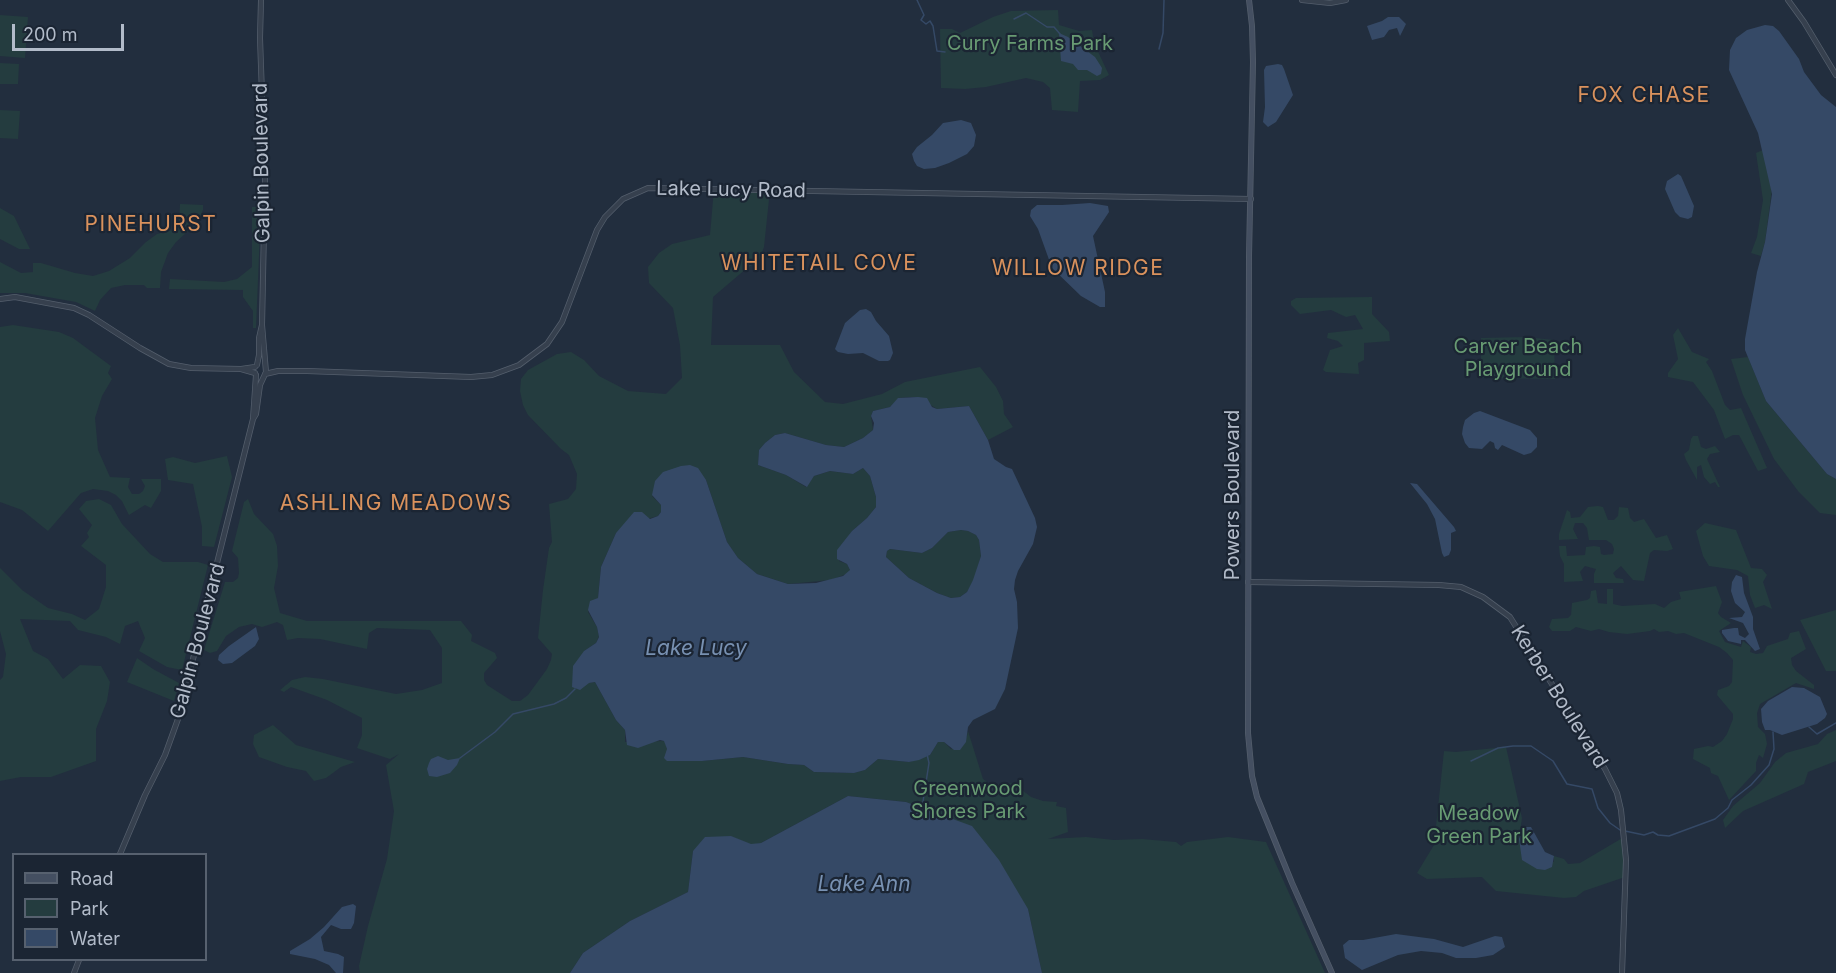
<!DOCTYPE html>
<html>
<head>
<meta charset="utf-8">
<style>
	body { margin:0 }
	#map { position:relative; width:1836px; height:973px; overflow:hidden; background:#222e3e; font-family:Inter,sans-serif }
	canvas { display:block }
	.legend { position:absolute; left:12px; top:853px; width:195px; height:108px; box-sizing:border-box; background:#1b2533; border:2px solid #57616f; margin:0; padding:8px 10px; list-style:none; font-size:18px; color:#b2bbc9 }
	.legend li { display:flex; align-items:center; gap:12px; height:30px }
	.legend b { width:30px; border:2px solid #57616f }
	.scale { position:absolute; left:12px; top:24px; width:112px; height:27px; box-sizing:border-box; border:3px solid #b2bbc9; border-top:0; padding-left:8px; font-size:18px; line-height:21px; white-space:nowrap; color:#b2bbc9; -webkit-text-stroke:4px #1b2533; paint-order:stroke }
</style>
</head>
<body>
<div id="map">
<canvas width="1836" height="973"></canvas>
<ul class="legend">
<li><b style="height:8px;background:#444f61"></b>Road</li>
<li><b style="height:16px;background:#243c3f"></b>Park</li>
<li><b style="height:16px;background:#354966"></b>Water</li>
</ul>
<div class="scale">200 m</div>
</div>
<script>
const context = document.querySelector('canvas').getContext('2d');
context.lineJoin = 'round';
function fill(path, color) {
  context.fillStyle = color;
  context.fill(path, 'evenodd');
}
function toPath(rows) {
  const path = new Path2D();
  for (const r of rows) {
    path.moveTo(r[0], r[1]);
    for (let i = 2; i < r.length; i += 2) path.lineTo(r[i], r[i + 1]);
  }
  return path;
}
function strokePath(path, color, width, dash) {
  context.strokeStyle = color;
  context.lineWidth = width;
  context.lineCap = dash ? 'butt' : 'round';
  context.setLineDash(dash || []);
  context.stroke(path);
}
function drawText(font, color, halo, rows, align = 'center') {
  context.font = font + ' Inter,sans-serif';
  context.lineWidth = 4.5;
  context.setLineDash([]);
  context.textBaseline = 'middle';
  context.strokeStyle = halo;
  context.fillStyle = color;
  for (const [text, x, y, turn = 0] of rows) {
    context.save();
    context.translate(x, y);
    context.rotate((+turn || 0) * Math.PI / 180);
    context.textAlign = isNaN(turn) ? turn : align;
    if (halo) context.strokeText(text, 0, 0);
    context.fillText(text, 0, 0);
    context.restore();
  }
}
fill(toPath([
	[1058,10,1059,25,1079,31,1092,30,1094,43,1109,75,1100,80,1080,81,1078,112,1052,110,1050,88,1043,82,1026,78,986,87,965,89,941,88,940,29,952,29,960,33,993,17,1011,11],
	[0,15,28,17,25,58,0,56],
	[0,63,19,64,18,84,0,84],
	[0,110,20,111,18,139,0,138],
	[1765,149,1772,189,1765,242,1761,256,1751,253,1757,237,1763,200,1756,153],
	[714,189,770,190,764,247,759,261,747,268,713,297,711,345,780,345,794,372,825,402,843,404,882,394,905,382,980,367,996,387,1003,401,1004,414,1013,427,988,440,969,406,937,409,918,397,911,397,899,398,890,407,873,411,871,416,873,430,863,438,844,447,826,445,785,433,775,435,765,443,759,450,758,465,786,475,806,487,814,476,830,471,853,474,863,468,870,476,876,497,876,507,867,518,852,531,839,561,847,564,850,570,849,573,831,580,788,584,757,574,738,558,727,542,706,480,652,496,661,505,661,512,658,516,647,519,616,533,601,567,598,598,588,612,597,627,599,636,596,643,584,651,589,683,595,682,616,720,625,730,625,742,665,741,667,749,702,761,743,757,788,764,804,765,814,772,854,773,865,770,878,759,909,762,930,755,938,742,944,742,951,749,967,736,968,731,983,779,992,785,1013,783,1031,797,1043,801,1057,802,1056,806,1066,808,1068,832,1048,839,1086,837,1114,840,1142,839,1176,842,1181,846,1187,842,1228,837,1266,842,1325,973,1042,973,1028,909,934,813,906,802,848,796,761,843,751,845,730,836,693,851,688,892,630,921,583,953,570,973,360,973,359,966,368,926,387,859,394,811,386,765,399,754,390,759,357,748,362,735,362,718,327,700,291,687,284,692,280,690,292,680,305,677,323,679,396,694,422,690,442,683,442,648,430,630,377,628,369,633,367,649,320,639,298,638,287,640,283,625,277,622,262,627,252,624,239,627,226,636,217,651,210,653,204,650,225,582,233,582,238,578,239,573,238,558,232,551,244,502,248,499,254,514,273,534,277,546,278,566,274,588,280,613,307,621,461,621,472,635,471,641,495,653,497,658,484,673,484,680,487,685,512,701,520,701,528,695,547,669,551,660,552,654,538,638,543,590,549,548,552,542,549,504,568,499,576,489,577,474,569,455,561,449,528,415,523,405,520,391,521,379,528,370,557,354,571,352,584,360,599,376,628,391,666,394,682,378,680,345,673,308,649,283,648,267,659,253,672,244,710,235],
	[180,204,203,205,203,210,197,223,176,242,168,253,161,272,160,288,147,288,144,285,125,285,111,288,100,300,95,311,76,302,25,293,0,293,0,262,21,273,33,272,33,263,41,263,75,273,93,276,109,271,130,258,146,242,157,234,176,229,179,226],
	[252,207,261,207,256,328,253,328,253,311,243,297,243,290,169,289,170,279,224,282,237,279,252,267],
	[0,208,14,216,30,249,19,249,0,239],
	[1372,297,1372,314,1389,332,1390,341,1364,343,1364,360,1358,363,1359,374,1326,372,1323,370,1330,350,1343,346,1338,341,1327,338,1328,333,1363,329,1355,315,1346,317,1331,310,1300,314,1291,305,1291,301,1296,298],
	[13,325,59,332,73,338,111,366,108,373,112,379,102,396,95,418,98,450,110,477,130,478,128,487,132,494,139,494,143,491,145,486,141,479,161,479,161,491,151,508,145,505,129,515,122,501,116,495,108,491,93,489,81,493,48,531,22,510,0,502,0,327],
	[1678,328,1692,352,1709,359,1706,362,1712,371,1725,405,1730,410,1741,408,1767,468,1758,471,1739,435,1733,435,1725,439,1714,410,1693,382,1668,377,1668,373,1678,359,1673,335],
	[1525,337,1554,340,1555,379,1481,378,1481,338],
	[1748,357,1766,401,1827,474,1836,479,1836,515,1820,513,1798,491,1774,459,1743,395,1731,359],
	[1693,436,1698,436,1701,447,1706,449,1715,446,1720,452,1710,454,1707,459,1720,487,1718,487,1715,482,1710,484,1704,477,1701,465,1697,467,1697,480,1686,460,1684,454,1689,450,1691,439],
	[227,456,232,477,214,547,202,546,202,527,193,484,168,480,165,459,173,457,195,463],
	[99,499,111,505,122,524,150,554,163,562,198,562,208,565,182,670,167,667,139,651,145,638,138,621,125,626,120,644,106,637,78,630,70,621,20,619,33,651,48,659,63,679,80,665,101,666,110,682,107,701,96,729,96,761,51,777,21,777,0,781,0,680,3,677,6,654,0,631,0,568,22,590,48,608,72,614,85,620,99,609,106,587,106,565,81,546,89,537,87,533,92,525,79,509,86,501],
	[1598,506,1603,507,1608,520,1614,520,1618,516,1619,507,1628,508,1630,518,1634,522,1644,519,1656,538,1667,535,1673,549,1667,551,1654,550,1650,553,1644,581,1633,580,1621,566,1613,573,1616,578,1623,579,1624,583,1594,583,1594,574,1596,569,1585,566,1580,572,1583,581,1564,582,1564,564,1560,556,1559,546,1566,546,1567,556,1585,555,1586,547,1594,546,1600,547,1601,554,1604,555,1613,554,1614,549,1612,544,1606,540,1589,540,1587,528,1583,523,1575,523,1573,529,1578,539,1559,540,1559,534,1567,510,1570,512,1571,518,1580,517,1588,507],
	[1705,523,1736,530,1751,568,1762,569,1767,575,1763,582,1772,609,1764,605,1755,608,1750,595,1748,576,1737,570,1709,566,1703,556,1696,531],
	[961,530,968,531,976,535,979,540,981,556,974,580,967,592,960,597,951,598,937,593,909,578,886,557,887,551,890,549,922,553,932,548,948,532],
	[1716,586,1722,602,1718,613,1721,617,1731,623,1719,631,1725,642,1741,647,1743,641,1751,647,1750,652,1756,654,1763,653,1767,646,1788,639,1790,633,1799,631,1806,649,1791,658,1792,665,1796,671,1814,685,1814,689,1796,683,1760,704,1757,713,1758,727,1765,734,1767,744,1763,758,1759,755,1756,763,1756,771,1729,800,1718,776,1711,773,1710,768,1693,759,1694,749,1708,746,1713,747,1722,741,1727,734,1733,719,1733,714,1717,695,1718,690,1729,686,1732,682,1733,660,1727,653,1719,647,1684,633,1676,634,1668,631,1659,632,1654,629,1650,631,1627,634,1609,632,1599,629,1591,631,1576,627,1570,631,1552,631,1549,627,1552,619,1568,618,1571,615,1572,603,1587,600,1590,598,1591,591,1596,590,1598,603,1607,604,1607,589,1613,589,1613,604,1622,606,1655,604,1664,608,1671,602,1681,599,1679,592],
	[1836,610,1836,671,1826,671,1800,620],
	[137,658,153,669,179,683,174,701,127,682],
	[273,725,296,745,355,762,341,767,326,778,314,781,306,771,287,767,259,757,253,744,254,735],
	[1836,730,1836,761,1808,772,1804,784,1743,811,1725,828,1723,820,1733,806,1760,783,1775,762,1786,753,1818,744,1827,734],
	[1506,747,1522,818,1519,839,1554,862,1554,856,1564,859,1568,864,1580,863,1624,837,1625,877,1584,891,1576,897,1564,898,1496,891,1482,877,1427,879,1417,873,1434,845,1444,751,1456,752]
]), '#243c3f');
fill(toPath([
	[1388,17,1399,17,1406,24,1400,36,1397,28,1389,30,1384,37,1372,40,1367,26,1382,21],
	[1765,25,1773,26,1779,31,1799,59,1804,72,1821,95,1836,107,1836,479,1827,474,1766,401,1745,350,1745,339,1757,272,1765,242,1772,194,1758,133,1729,70,1730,50,1736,38,1747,30],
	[1059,33,1068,37,1095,57,1102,68,1101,74,1097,76,1087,70,1078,70,1073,64,1061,61],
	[1278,64,1282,65,1284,69,1293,95,1276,122,1268,127,1263,122,1265,107,1264,70,1266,66],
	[961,120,971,123,976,135,974,146,967,154,949,163,935,168,924,169,917,166,914,161,912,154,917,147,932,135,943,123],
	[1678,174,1681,176,1694,206,1692,217,1688,219,1680,217,1675,212,1665,189,1667,181],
	[1090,203,1108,206,1109,212,1093,236,1105,292,1105,307,1100,307,1081,296,1052,268,1038,229,1030,216,1031,210,1037,205,1062,205],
	[866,309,871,312,876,321,889,336,893,353,890,360,888,361,879,361,863,353,848,354,838,352,835,349,845,323,860,310],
	[918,397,927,398,932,407,937,409,969,406,988,440,994,459,1006,467,1012,469,1035,518,1037,527,1033,544,1018,571,1015,580,1014,589,1017,602,1018,628,1005,689,995,709,973,720,968,727,966,742,960,750,954,750,944,742,938,742,930,755,919,760,909,762,878,759,865,770,854,773,814,772,804,765,788,764,743,757,702,761,667,761,664,758,667,749,664,741,660,740,638,748,627,745,625,730,616,720,595,682,589,683,580,690,572,687,573,666,584,651,596,643,599,637,597,627,588,610,590,601,598,598,601,567,616,533,634,512,642,512,650,519,658,516,661,512,661,505,652,495,655,481,663,472,681,466,690,465,698,468,706,480,727,542,738,558,757,574,788,584,816,583,843,576,850,570,847,564,837,559,837,550,852,531,867,518,876,507,876,497,870,476,863,468,853,474,830,471,814,476,807,487,786,475,758,465,759,450,765,443,775,435,785,433,826,445,844,447,863,438,873,430,874,423,871,416,873,411,890,407,898,398],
	[961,530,968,531,976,535,979,540,981,556,973,580,967,592,960,597,951,598,937,593,909,578,886,557,887,551,890,549,922,553,932,548,948,532],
	[1480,411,1530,430,1537,438,1537,447,1531,453,1524,455,1502,445,1498,450,1495,448,1494,443,1490,441,1482,449,1469,448,1465,443,1462,434,1463,427,1465,420,1474,413],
	[1410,483,1417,484,1454,527,1456,531,1451,533,1451,550,1449,555,1444,557,1442,553,1435,519,1427,504],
	[1736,575,1742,577,1744,593,1753,617,1753,629,1760,649,1755,651,1745,640,1741,640,1741,644,1728,641,1722,633,1722,630,1734,628,1738,628,1739,635,1745,638,1749,634,1743,623,1729,618,1742,617,1745,612,1735,603,1731,591,1732,582],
	[256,627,259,639,255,646,232,663,223,664,218,660,219,655,229,646],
	[1792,687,1804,688,1820,697,1827,714,1825,718,1817,724,1782,735,1770,730,1765,730,1762,722,1761,709,1768,701],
	[438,756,448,760,460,758,457,765,450,773,437,777,429,776,427,769,429,763,431,759],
	[848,796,906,802,972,826,999,860,1028,909,1042,973,570,973,583,953,630,921,688,892,693,851,705,837,731,836,751,844,761,843],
	[1524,827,1531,827,1545,852,1554,856,1552,867,1545,870,1537,869,1522,860,1519,839],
	[353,904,356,906,354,923,351,929,341,929,331,925,321,937,324,951,338,954,344,957,343,973,336,973,329,965,315,959,290,954,290,951,310,939,324,927,342,907],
	[1396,934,1434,939,1463,947,1495,936,1502,937,1505,947,1493,955,1476,958,1456,958,1442,953,1421,951,1398,955,1362,970,1345,958,1343,945,1349,940,1363,940]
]), '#354966');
strokePath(toPath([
	[917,0,924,15,921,20,926,24,930,21,933,26,937,51,945,52],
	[1014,19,1026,13,1047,27,1054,27,1060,34],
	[1159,49,1163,33,1164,0],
	[1809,727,1817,734,1836,723],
	[460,758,495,732,513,714,554,704,566,698,575,689],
	[1471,761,1498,748,1513,746,1531,746,1553,761,1567,784,1592,789,1598,808,1610,823,1620,830],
	[922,808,929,763,927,754],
	[1625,831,1644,835,1653,832,1658,835,1669,836,1715,819,1728,808,1732,800,1751,785,1769,765,1774,749,1773,732]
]), '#354966', 1.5);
const tertiary = toPath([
	[1302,0,1330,3,1346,0],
	[1788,0,1804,22,1836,75],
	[0,299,15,297,74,308,89,315,140,348,169,364,191,368,241,369,255,367],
	[257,365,259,355,259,338,262,325],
	[241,369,255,373],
	[265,374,278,371,307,371,471,377,492,375,519,365,547,344,562,322,597,230,605,217,623,199,648,188,1251,199],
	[253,419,256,375],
	[1248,582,1439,585,1461,587,1483,597,1510,617,1605,769,1617,793,1621,810,1626,860,1622,973],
	[120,854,145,795,165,755,178,719,253,419,256,414,260,385,266,372,262,325,265,180,260,38,261,0],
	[74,973,79,960]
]);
const secondary = toPath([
	[1249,0,1252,26,1253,62,1249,256,1248,733,1252,776,1257,797,1292,883,1332,973]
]);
strokePath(tertiary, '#545e6c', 6);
strokePath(secondary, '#545e6c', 6);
strokePath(tertiary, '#36404e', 4.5);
strokePath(secondary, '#444f61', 4.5);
drawText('20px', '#689b73', '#1b2533', [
	["Curry Farms Park",1030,44],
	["Carver Beach",1518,347],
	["Playground",1518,370],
	["Greenwood",968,789],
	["Shores Park",968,812],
	["Meadow",1479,814],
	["Green Park",1479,837]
]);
drawText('20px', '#b2bbc9', '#1b2533', [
	["Galpin Boulevard",262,163,-91],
	["Lake Lucy Road",731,190,1],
	["Powers Boulevard",1233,495,-90],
	["Galpin Boulevard",198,641,-75],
	["Kerber Boulevard",1559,697,58]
]);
context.letterSpacing = '1.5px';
drawText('21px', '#da925d', '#1b2533', [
	["FOX CHASE",1644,96],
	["PINEHURST",151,225],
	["WHITETAIL COVE",819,264],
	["WILLOW RIDGE",1078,269],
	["ASHLING MEADOWS",396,504]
]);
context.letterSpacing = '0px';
drawText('italic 21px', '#7891b2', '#1b2533', [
	["Lake Lucy",696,649],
	["Lake Ann",864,885]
]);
</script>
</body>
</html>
